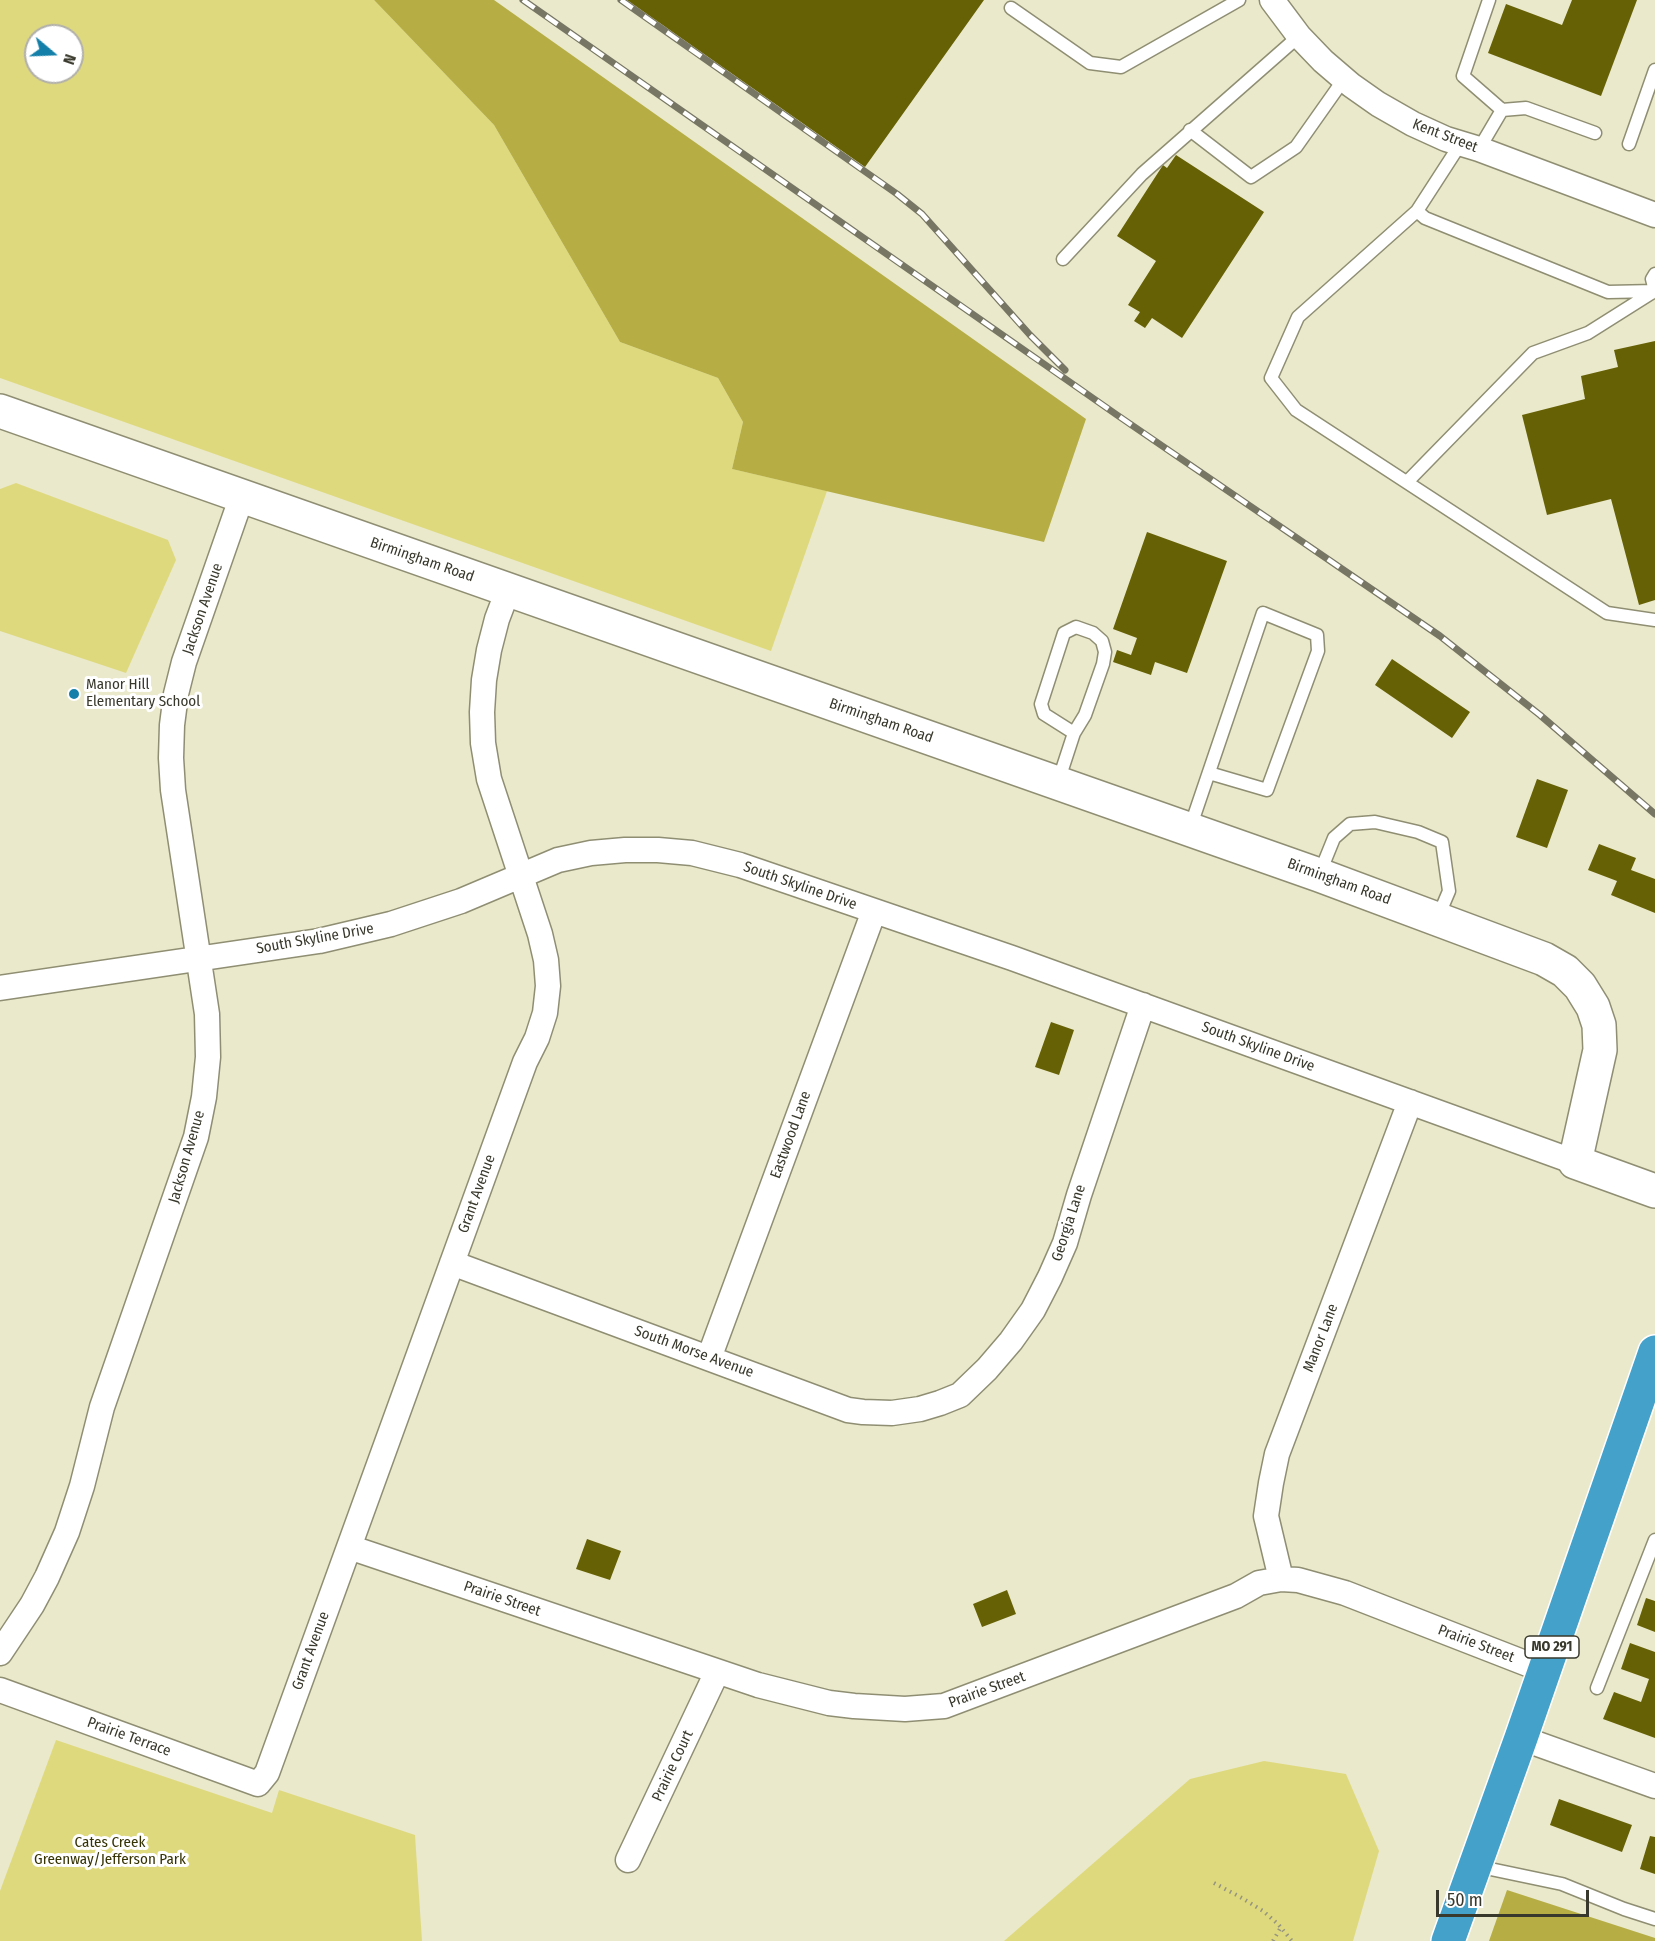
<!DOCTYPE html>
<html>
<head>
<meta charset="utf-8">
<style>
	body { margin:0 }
	#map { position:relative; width:1655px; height:1941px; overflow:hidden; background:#eae9cb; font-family:"Fira Sans Condensed",sans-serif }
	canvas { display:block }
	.north { position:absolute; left:24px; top:24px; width:60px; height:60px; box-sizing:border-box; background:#fff; border:2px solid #b0afab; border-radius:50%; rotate:109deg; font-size:16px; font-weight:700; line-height:24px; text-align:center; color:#39382c }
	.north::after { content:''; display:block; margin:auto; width:21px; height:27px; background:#1480a9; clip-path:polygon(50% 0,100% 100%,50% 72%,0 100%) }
	.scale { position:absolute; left:1436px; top:1890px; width:153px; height:27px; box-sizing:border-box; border:3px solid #39382c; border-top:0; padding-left:8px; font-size:18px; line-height:21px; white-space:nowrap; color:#39382c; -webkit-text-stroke:4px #fff; paint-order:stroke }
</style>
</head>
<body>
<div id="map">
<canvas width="1655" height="1941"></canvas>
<div class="north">N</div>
<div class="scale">50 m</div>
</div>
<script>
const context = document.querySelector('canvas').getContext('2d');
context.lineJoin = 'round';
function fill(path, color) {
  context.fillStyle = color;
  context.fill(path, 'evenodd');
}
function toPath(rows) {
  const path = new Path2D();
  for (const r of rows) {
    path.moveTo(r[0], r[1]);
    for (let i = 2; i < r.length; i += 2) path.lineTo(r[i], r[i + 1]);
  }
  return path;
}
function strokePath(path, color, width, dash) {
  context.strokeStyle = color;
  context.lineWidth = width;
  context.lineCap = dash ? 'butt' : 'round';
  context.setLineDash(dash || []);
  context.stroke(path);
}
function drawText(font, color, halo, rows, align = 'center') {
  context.font = font + ' "Fira Sans Condensed",sans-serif';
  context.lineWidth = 6;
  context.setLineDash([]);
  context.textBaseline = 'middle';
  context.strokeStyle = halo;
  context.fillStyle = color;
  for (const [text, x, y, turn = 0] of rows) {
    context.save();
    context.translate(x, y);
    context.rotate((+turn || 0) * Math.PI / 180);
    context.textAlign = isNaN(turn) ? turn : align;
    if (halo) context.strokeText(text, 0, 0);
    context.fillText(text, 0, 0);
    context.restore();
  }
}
fill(toPath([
	[0,0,374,0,494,125,620,342,718,378,743,422,732,469,827,491,771,651,0,378],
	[36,36,72,36,72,72,36,72],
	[16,483,168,540,176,560,126,673,0,631,0,489],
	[56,1740,272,1813,279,1790,415,1835,422,1941,0,1941,0,1891],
	[1264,1761,1346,1774,1379,1851,1353,1941,1004,1941,1190,1779]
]), '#dfd97e');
fill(toPath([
	[374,0,494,0,1086,419,1044,542,732,469,743,422,718,378,620,342,494,125],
	[1507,1890,1655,1938,1655,1941,1489,1941]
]), '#b6ae45');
fill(toPath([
	[627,0,984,0,865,167],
	[1572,0,1637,0,1601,96,1488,53,1506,4,1562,25],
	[1176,155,1264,212,1182,338,1152,318,1145,328,1134,321,1140,312,1128,305,1156,261,1117,236,1163,165,1167,168],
	[1655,341,1655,600,1639,605,1611,499,1547,515,1522,415,1585,399,1581,376,1618,367,1614,350],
	[1147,532,1227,561,1187,673,1155,662,1151,675,1113,662,1117,650,1131,655,1137,638,1113,629],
	[1392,659,1470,712,1452,738,1375,685],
	[1537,779,1568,790,1547,848,1516,837],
	[1599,844,1636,858,1631,870,1655,879,1655,913,1611,895,1617,881,1588,870],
	[1051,1022,1074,1030,1059,1075,1035,1067],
	[587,1539,621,1551,610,1580,576,1569],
	[1007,1590,1016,1614,982,1627,973,1604],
	[1646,1598,1655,1601,1655,1632,1637,1625],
	[1630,1643,1655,1652,1655,1738,1603,1719,1614,1692,1641,1702,1649,1679,1621,1669],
	[1559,1799,1632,1825,1622,1852,1550,1825],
	[1650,1836,1655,1837,1655,1874,1640,1869]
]), '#676105');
const lane = toPath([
	[1489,0,1463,76,1502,110],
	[1011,8,1090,63,1121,67,1239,0],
	[1190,130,1251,177,1296,147,1344,79],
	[1461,143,1417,211,1425,218,1608,292,1655,291],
	[1629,144,1655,70],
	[1479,149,1502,110,1526,108,1595,133],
	[1417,211,1298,317,1271,378,1296,410,1607,613,1655,620],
	[1063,259,1142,174,1299,36],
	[1655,274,1652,279,1655,291],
	[1407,482,1533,353,1588,333,1653,292],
	[1058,782,1074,733,1085,715,1103,664,1105,652,1102,641,1093,633,1076,627,1064,633,1041,704,1044,714,1074,733],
	[1190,828,1263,613,1317,635,1318,651,1267,790,1209,773],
	[1319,875,1334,838,1350,824,1375,822,1418,832,1442,842,1449,891,1438,917],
	[1597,1688,1655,1540],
	[1476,1866,1562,1884,1624,1909,1655,1919]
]);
const street = toPath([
	[1272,0,1299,36,1323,61,1351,85,1378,104,1413,124,1446,139,1479,149,1655,215],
	[0,988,319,941,391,924,461,901,558,860,591,853,625,850,658,850,692,853,740,865,1012,958,1575,1162],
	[452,1263,848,1410,863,1412,892,1413,920,1409,940,1403,960,1395,987,1369,1011,1341,1033,1310,1050,1277,1065,1243,1079,1195,1143,1005],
	[709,1358,874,911],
	[349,1547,758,1685,829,1703,854,1706,905,1709,944,1706,1236,1596,1259,1583,1281,1579,1298,1580,1345,1593,1543,1670],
	[1281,1579,1266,1516,1271,1483,1277,1454,1410,1102],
	[0,1653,32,1605,47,1577,67,1532,82,1486,102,1407,196,1137,204,1097,208,1057,207,1014,173,790,171,758,172,725,176,694,184,662,242,496],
	[0,1690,258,1784,267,1773,525,1062,537,1038,545,1013,548,986,546,960,540,934,489,779,483,743,482,712,484,680,489,650,497,619,508,590],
	[1521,1738,1655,1786],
	[628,1860,717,1672]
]);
const secondary = toPath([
	[0,411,1319,875,1544,959,1565,971,1580,986,1593,1007,1599,1025,1600,1050,1575,1162,1655,1191]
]);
const highway = toPath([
	[1448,1941,1521,1738,1655,1352]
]);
strokePath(lane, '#8f8e73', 15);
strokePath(street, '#8f8e73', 27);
strokePath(secondary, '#8f8e73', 36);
strokePath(highway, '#fff', 36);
strokePath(toPath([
	[1214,1883,1242,1898,1263,1911,1278,1924,1292,1941],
	[1273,1941,1281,1927]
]), '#95947f', 4, [1.5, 4.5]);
strokePath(lane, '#fff', 12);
strokePath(street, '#fff', 24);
strokePath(secondary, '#fff', 33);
strokePath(highway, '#44a1ca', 33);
const rail = toPath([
	[523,0,1117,415,1440,636,1540,715,1655,814],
	[621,0,897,194,922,214,1030,335,1065,370]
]);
strokePath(rail, '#777664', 7);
strokePath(rail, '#fff', 4.5, [14]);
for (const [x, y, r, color] of [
	[74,694,6,"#1480a9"]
]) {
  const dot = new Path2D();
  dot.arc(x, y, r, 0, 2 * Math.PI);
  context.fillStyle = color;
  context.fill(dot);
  strokePath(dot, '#fff', 2);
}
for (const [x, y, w] of [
	[1552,1647,54]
]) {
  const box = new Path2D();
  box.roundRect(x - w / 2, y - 11, w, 22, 4.5);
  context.fillStyle = '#fff';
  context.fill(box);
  strokePath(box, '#39382c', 1.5);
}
drawText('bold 14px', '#39382c', null, [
	["MO 291",1552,1647]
]);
drawText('15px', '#39382c', '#fff', [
	["Kent Street",1445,136,21],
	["Birmingham Road",422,560,19],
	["Jackson Avenue",203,609,-71],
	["Birmingham Road",881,721,19],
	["Birmingham Road",1339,882,20],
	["South Skyline Drive",800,886,19],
	["South Skyline Drive",315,939,-10],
	["South Skyline Drive",1258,1047,20],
	["Eastwood Lane",791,1135,-70],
	["Jackson Avenue",187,1157,-74],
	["Grant Avenue",477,1194,-70],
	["Georgia Lane",1069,1223,-72],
	["Manor Lane",1321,1338,-69],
	["South Morse Avenue",694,1352,20],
	["Prairie Street",502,1599,19],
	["Prairie Street",1476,1644,21],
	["Grant Avenue",311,1651,-70],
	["Prairie Street",987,1690,-20],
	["Prairie Terrace",129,1737,20],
	["Prairie Court",673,1766,-65]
]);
drawText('15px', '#39382c', '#fff', [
	["Manor Hill",86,685],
	["Elementary School",86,702]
], 'left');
drawText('15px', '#353203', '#fff', [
	["Cates Creek",110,1843],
	["Greenway/Jefferson Park",110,1860]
]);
</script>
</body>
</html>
